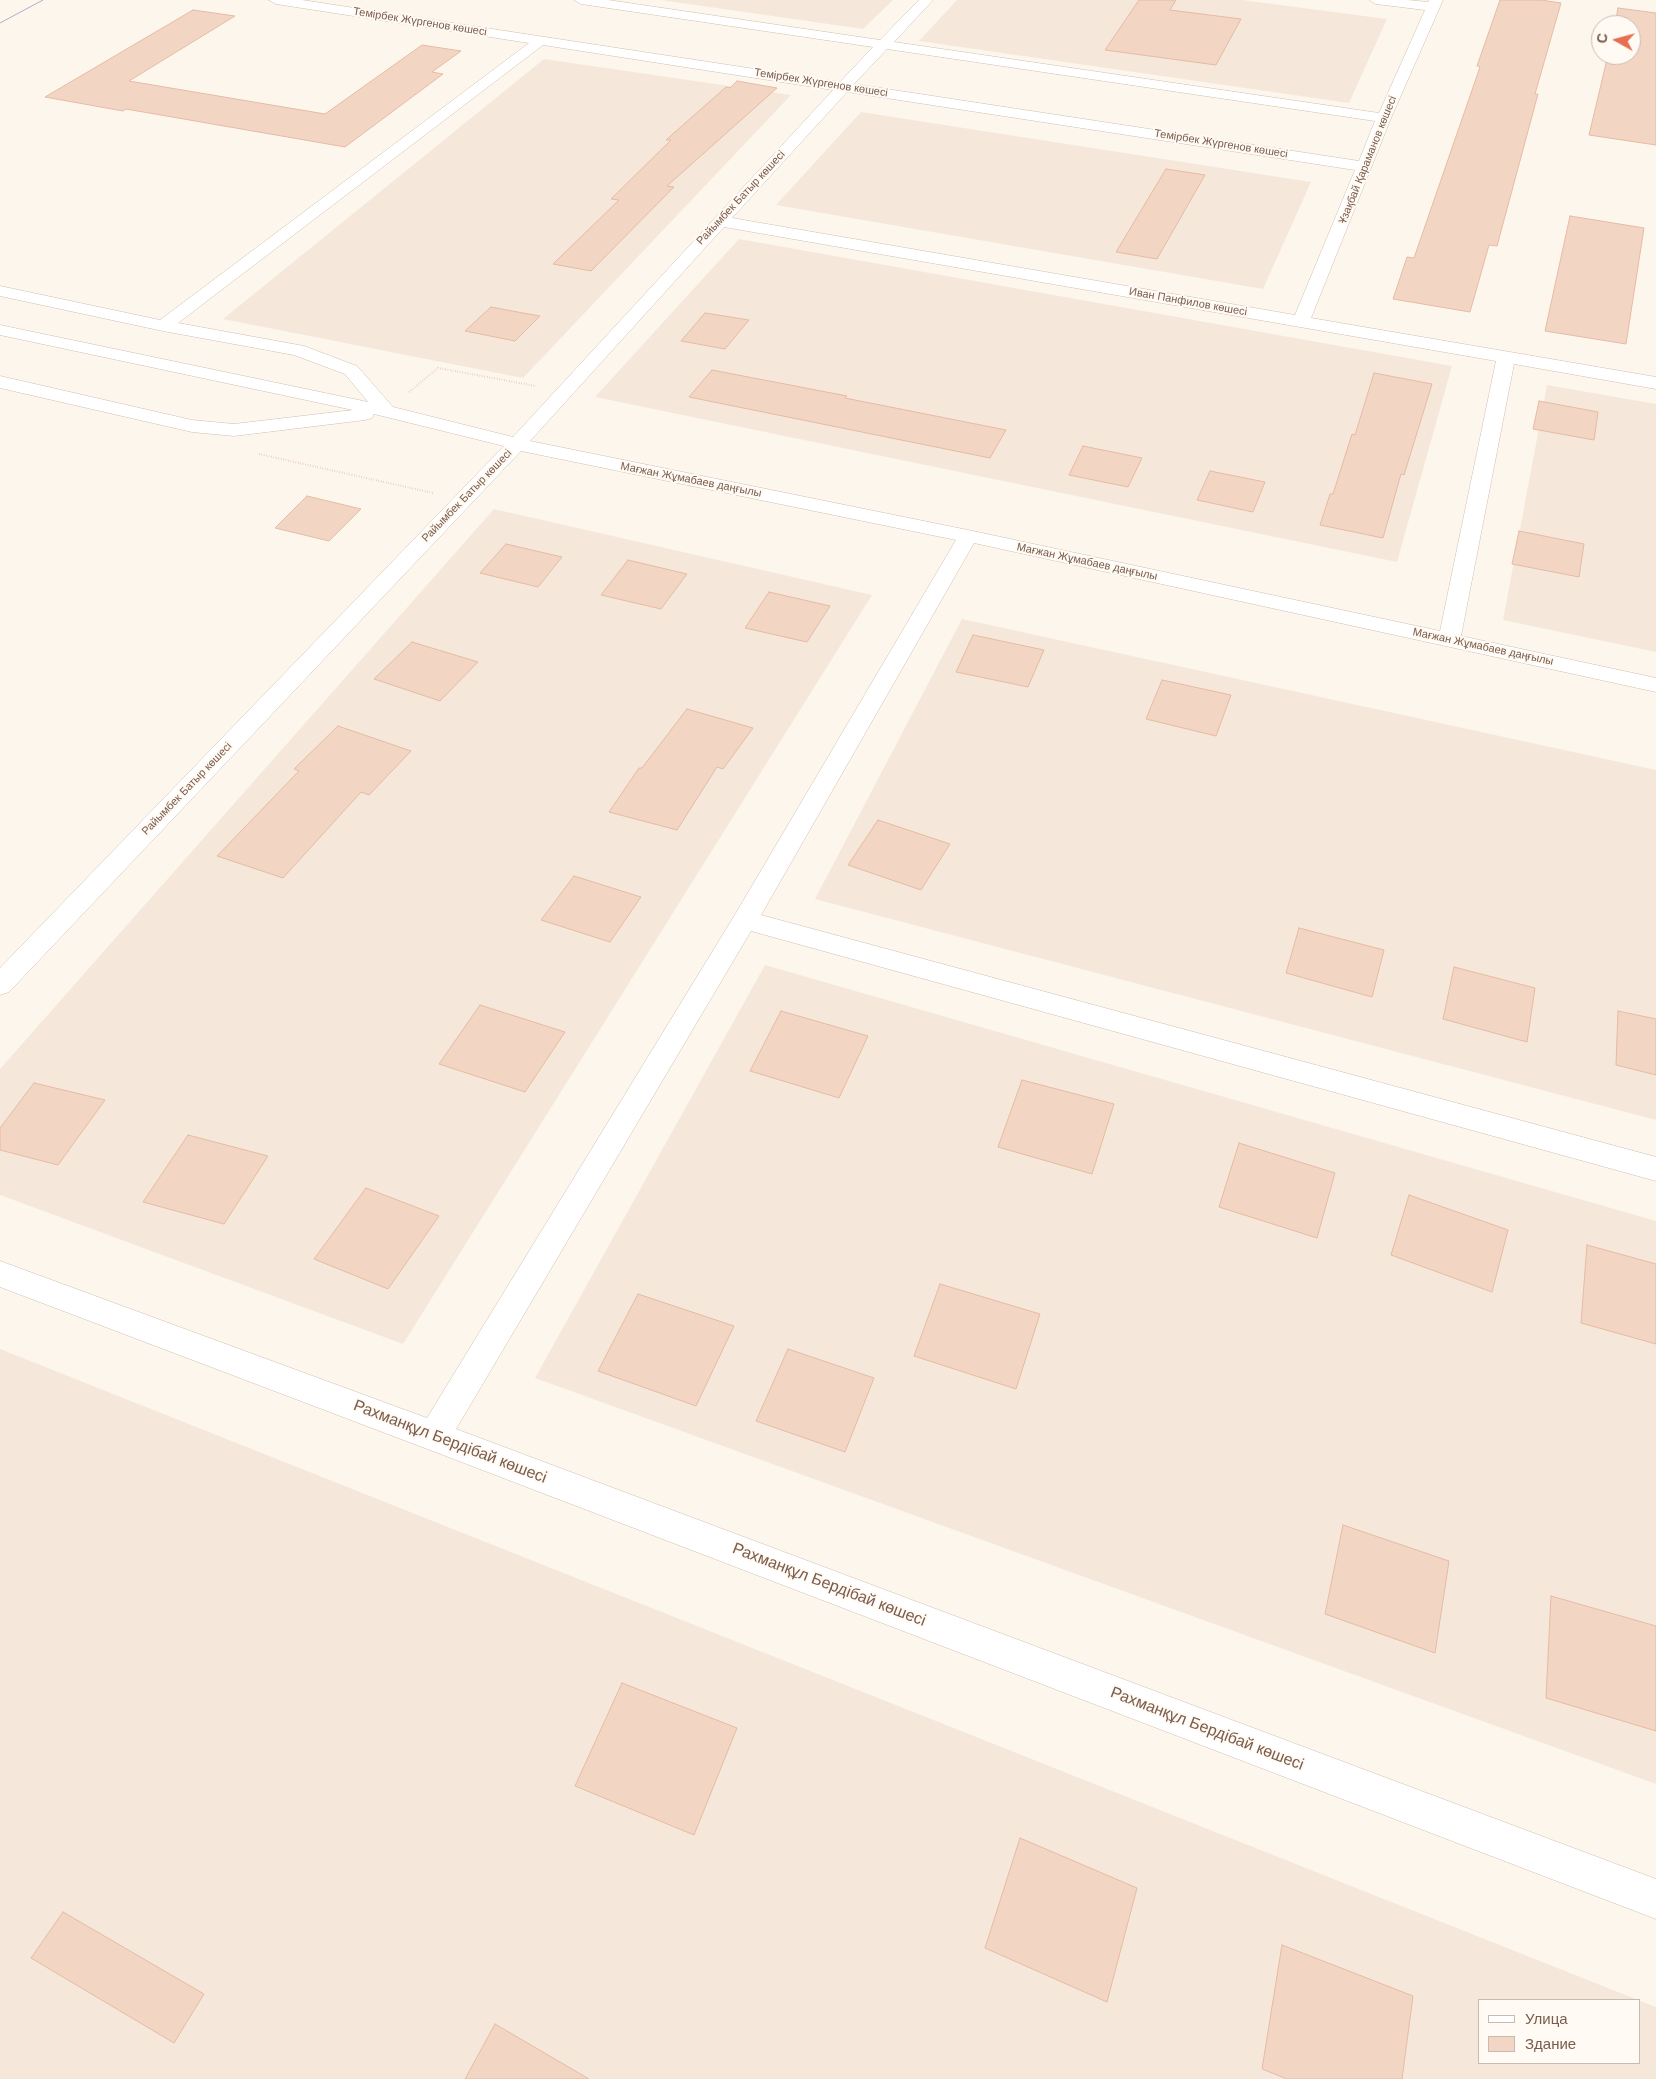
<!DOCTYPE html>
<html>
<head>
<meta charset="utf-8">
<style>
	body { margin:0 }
	#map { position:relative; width:1656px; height:2079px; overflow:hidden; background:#fdf6ec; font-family:Arial,sans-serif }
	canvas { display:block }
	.legend { position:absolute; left:1478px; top:1999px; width:162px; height:65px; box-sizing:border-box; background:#fffaf3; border:1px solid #cabbb1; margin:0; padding:6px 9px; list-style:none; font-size:15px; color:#7a5c4d }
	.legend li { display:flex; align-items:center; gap:10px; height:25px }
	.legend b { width:25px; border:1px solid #cabbb1 }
	.north { position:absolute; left:1591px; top:15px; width:50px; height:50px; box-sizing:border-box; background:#fffaf3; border:1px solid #cabbb1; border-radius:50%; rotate:277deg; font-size:14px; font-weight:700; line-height:20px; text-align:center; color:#7a5c4d }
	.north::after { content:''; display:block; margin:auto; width:18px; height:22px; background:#e76f51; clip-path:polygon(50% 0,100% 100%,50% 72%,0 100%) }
</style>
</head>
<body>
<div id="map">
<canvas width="1656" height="2079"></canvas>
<ul class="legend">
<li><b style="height:6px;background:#fff"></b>Улица</li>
<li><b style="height:14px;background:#f3d5c3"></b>Здание</li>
</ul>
<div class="north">С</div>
</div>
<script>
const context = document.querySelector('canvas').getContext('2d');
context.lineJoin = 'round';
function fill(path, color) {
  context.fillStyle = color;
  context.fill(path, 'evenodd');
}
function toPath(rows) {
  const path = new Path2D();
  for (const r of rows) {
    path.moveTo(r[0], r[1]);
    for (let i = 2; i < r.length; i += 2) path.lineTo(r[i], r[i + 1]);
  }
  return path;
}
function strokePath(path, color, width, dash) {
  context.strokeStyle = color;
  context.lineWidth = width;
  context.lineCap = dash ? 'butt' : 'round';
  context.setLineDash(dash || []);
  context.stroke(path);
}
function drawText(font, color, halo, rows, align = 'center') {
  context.font = font + ' Arial,sans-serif';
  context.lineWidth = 4;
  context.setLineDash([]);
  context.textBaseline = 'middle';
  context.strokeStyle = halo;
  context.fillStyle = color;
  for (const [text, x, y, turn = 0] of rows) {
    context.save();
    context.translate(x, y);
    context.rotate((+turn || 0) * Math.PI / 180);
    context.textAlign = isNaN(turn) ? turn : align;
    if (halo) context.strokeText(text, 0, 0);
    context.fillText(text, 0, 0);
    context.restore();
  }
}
fill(toPath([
	[661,0,893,0,863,29],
	[957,0,1242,0,1387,19,1349,103,919,41],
	[544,59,791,95,523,378,223,319],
	[861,112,1311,182,1263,289,776,205],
	[739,239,1452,366,1397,562,595,397],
	[1547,385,1656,404,1656,652,1503,620],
	[494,509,872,595,403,1344,0,1195,0,1069],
	[962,619,1656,770,1656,1120,815,899],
	[765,965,1656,1221,1656,1784,535,1378],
	[0,1349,1638,2000,1480,2000,1480,2063,1640,2063,1640,2001,1656,2007,1656,2079,0,2079]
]), '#f5e8da');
const building = toPath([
	[1139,0,1176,0,1170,10,1241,19,1216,65,1105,50,1139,0],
	[1500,0,1541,0,1561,3,1535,94,1538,94,1497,246,1489,245,1470,312,1393,299,1407,257,1414,258,1480,67,1477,66,1500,0],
	[1618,8,1656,13,1656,145,1589,135,1608,55,1631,55,1631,25,1615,25,1618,8],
	[193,10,235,16,129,81,325,114,422,45,461,51,432,72,443,74,345,147,126,109,123,111,45,97,193,10],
	[737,81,777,88,667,186,674,187,591,271,553,264,619,200,611,199,671,140,666,140,726,87,730,88,737,81],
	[1166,169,1205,175,1157,259,1116,252,1166,169],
	[1570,216,1644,228,1626,344,1545,331,1570,216],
	[491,307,512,311,540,316,515,341,465,331,491,307],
	[705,313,749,320,725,349,681,341,705,313],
	[712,370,847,396,845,398,1006,430,990,458,689,397,712,370],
	[1374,373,1432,384,1404,475,1401,474,1383,538,1320,525,1330,494,1333,494,1352,434,1355,435,1374,373],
	[1539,401,1598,412,1594,440,1533,429,1539,401],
	[1083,446,1142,458,1128,487,1069,475,1083,446],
	[1210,471,1265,482,1253,512,1197,500,1210,471],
	[307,496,361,509,329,541,275,528,307,496],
	[1519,531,1584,544,1579,577,1512,564,1519,531],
	[506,544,562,557,538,587,480,573,506,544],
	[628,560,687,574,661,609,601,595,628,560],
	[769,592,830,606,807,642,745,628,769,592],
	[973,635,1044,650,1028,687,956,672,973,635],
	[412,642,478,662,440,701,374,679,412,642],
	[1162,680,1231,695,1216,736,1146,719,1162,680],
	[687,709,753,728,723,769,717,767,677,830,609,812,639,768,642,768,687,709],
	[338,726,411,751,369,795,361,792,283,878,217,856,299,771,294,769,338,726],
	[878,820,950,844,921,890,848,865,878,820],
	[574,876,641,897,610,942,541,920,574,876],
	[1299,928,1384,950,1372,997,1286,973,1299,928],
	[1454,967,1535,988,1527,1042,1443,1019,1454,967],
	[480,1005,565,1032,525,1092,439,1064,480,1005],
	[781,1011,868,1036,839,1098,750,1071,781,1011],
	[1618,1011,1656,1019,1656,1075,1616,1065,1618,1011],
	[1022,1080,1114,1104,1092,1174,998,1147,1022,1080],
	[34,1083,105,1100,58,1165,0,1150,0,1128,34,1083],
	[188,1135,268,1156,224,1224,143,1202,188,1135],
	[1239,1143,1335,1173,1317,1238,1219,1207,1239,1143],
	[366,1188,439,1216,388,1289,314,1259,366,1188],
	[1409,1195,1508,1230,1492,1292,1391,1255,1409,1195],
	[1587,1245,1656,1264,1656,1344,1581,1323,1587,1245],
	[940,1284,1040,1314,1016,1389,914,1356,940,1284],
	[638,1294,734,1326,696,1406,598,1371,638,1294],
	[788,1349,874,1378,845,1452,756,1421,788,1349],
	[1343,1525,1449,1561,1435,1653,1325,1614,1343,1525],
	[1551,1596,1656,1626,1656,1731,1546,1698,1551,1596],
	[622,1683,737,1728,694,1835,575,1786,622,1683],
	[1020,1838,1137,1888,1107,2002,985,1948,1020,1838],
	[63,1912,204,1994,174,2043,31,1958,63,1912],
	[1282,1945,1413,1996,1402,2079,1287,2079,1262,2069,1282,1945],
	[495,2024,589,2079,465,2079,495,2024]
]);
fill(building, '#f3d5c3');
strokePath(building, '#e6bba3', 1);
const minor = toPath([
	[269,0,302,0,840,82,873,47,581,4,574,0,608,0,880,40,919,0,933,0,894,42,1379,113,1425,10,1376,4,1369,0,1408,0,1428,2,1429,0,1443,0,1391,118,1311,318,1656,377,1656,389,1514,364,1461,636,1656,678,1656,692,974,543,761,915,1656,1157,1656,1181,751,931,456,1429,1656,1879,1656,1919,430,1450,0,1287,0,1261,427,1418,736,913,956,540,521,451,9,992,0,995,0,968,504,446,374,414,372,418,365,420,234,436,192,432,0,388,0,376,192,420,234,424,353,410,0,335,0,325,368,402,345,374,294,355,163,331,0,296,0,286,160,320,529,43,276,4,269,0],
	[543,45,833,90,513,437,393,407,357,366,304,346,178,323,543,45],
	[887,49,1375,121,1359,161,854,84,887,49],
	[847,92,1355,170,1295,315,732,218,847,92],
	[724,227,1496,361,1440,631,968,530,530,441,724,227]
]);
strokePath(minor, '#d1beb0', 1);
strokePath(toPath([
	[409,392,438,368,536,386],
	[259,454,433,493]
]), '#d9b8a5', 2, [0.5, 2]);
fill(minor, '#fff');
strokePath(toPath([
	[0,23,43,0]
]), '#b9a8c9', 1);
drawText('11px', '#7a5c4d', '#fffaf3', [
	["Темірбек Жүргенов көшесі",420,22,9],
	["Темірбек Жүргенов көшесі",821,83,9],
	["Темірбек Жүргенов көшесі",1221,144,9],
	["Ұзақбай Қараманов көшесі",1368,160,-68],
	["Райымбек Батыр көшесі",741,198,-47],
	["Иван Панфилов көшесі",1188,302,10],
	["Мағжан Жұмабаев даңғылы",691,480,11],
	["Райымбек Батыр көшесі",467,496,-46],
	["Мағжан Жұмабаев даңғылы",1087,562,12],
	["Мағжан Жұмабаев даңғылы",1483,647,12],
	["Райымбек Батыр көшесі",187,789,-46]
]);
drawText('16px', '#7a5c4d', '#fffaf3', [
	["Рахманқұл Бердібай көшесі",450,1442,21],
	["Рахманқұл Бердібай көшесі",829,1585,21],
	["Рахманқұл Бердібай көшесі",1207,1729,21]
]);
</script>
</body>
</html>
